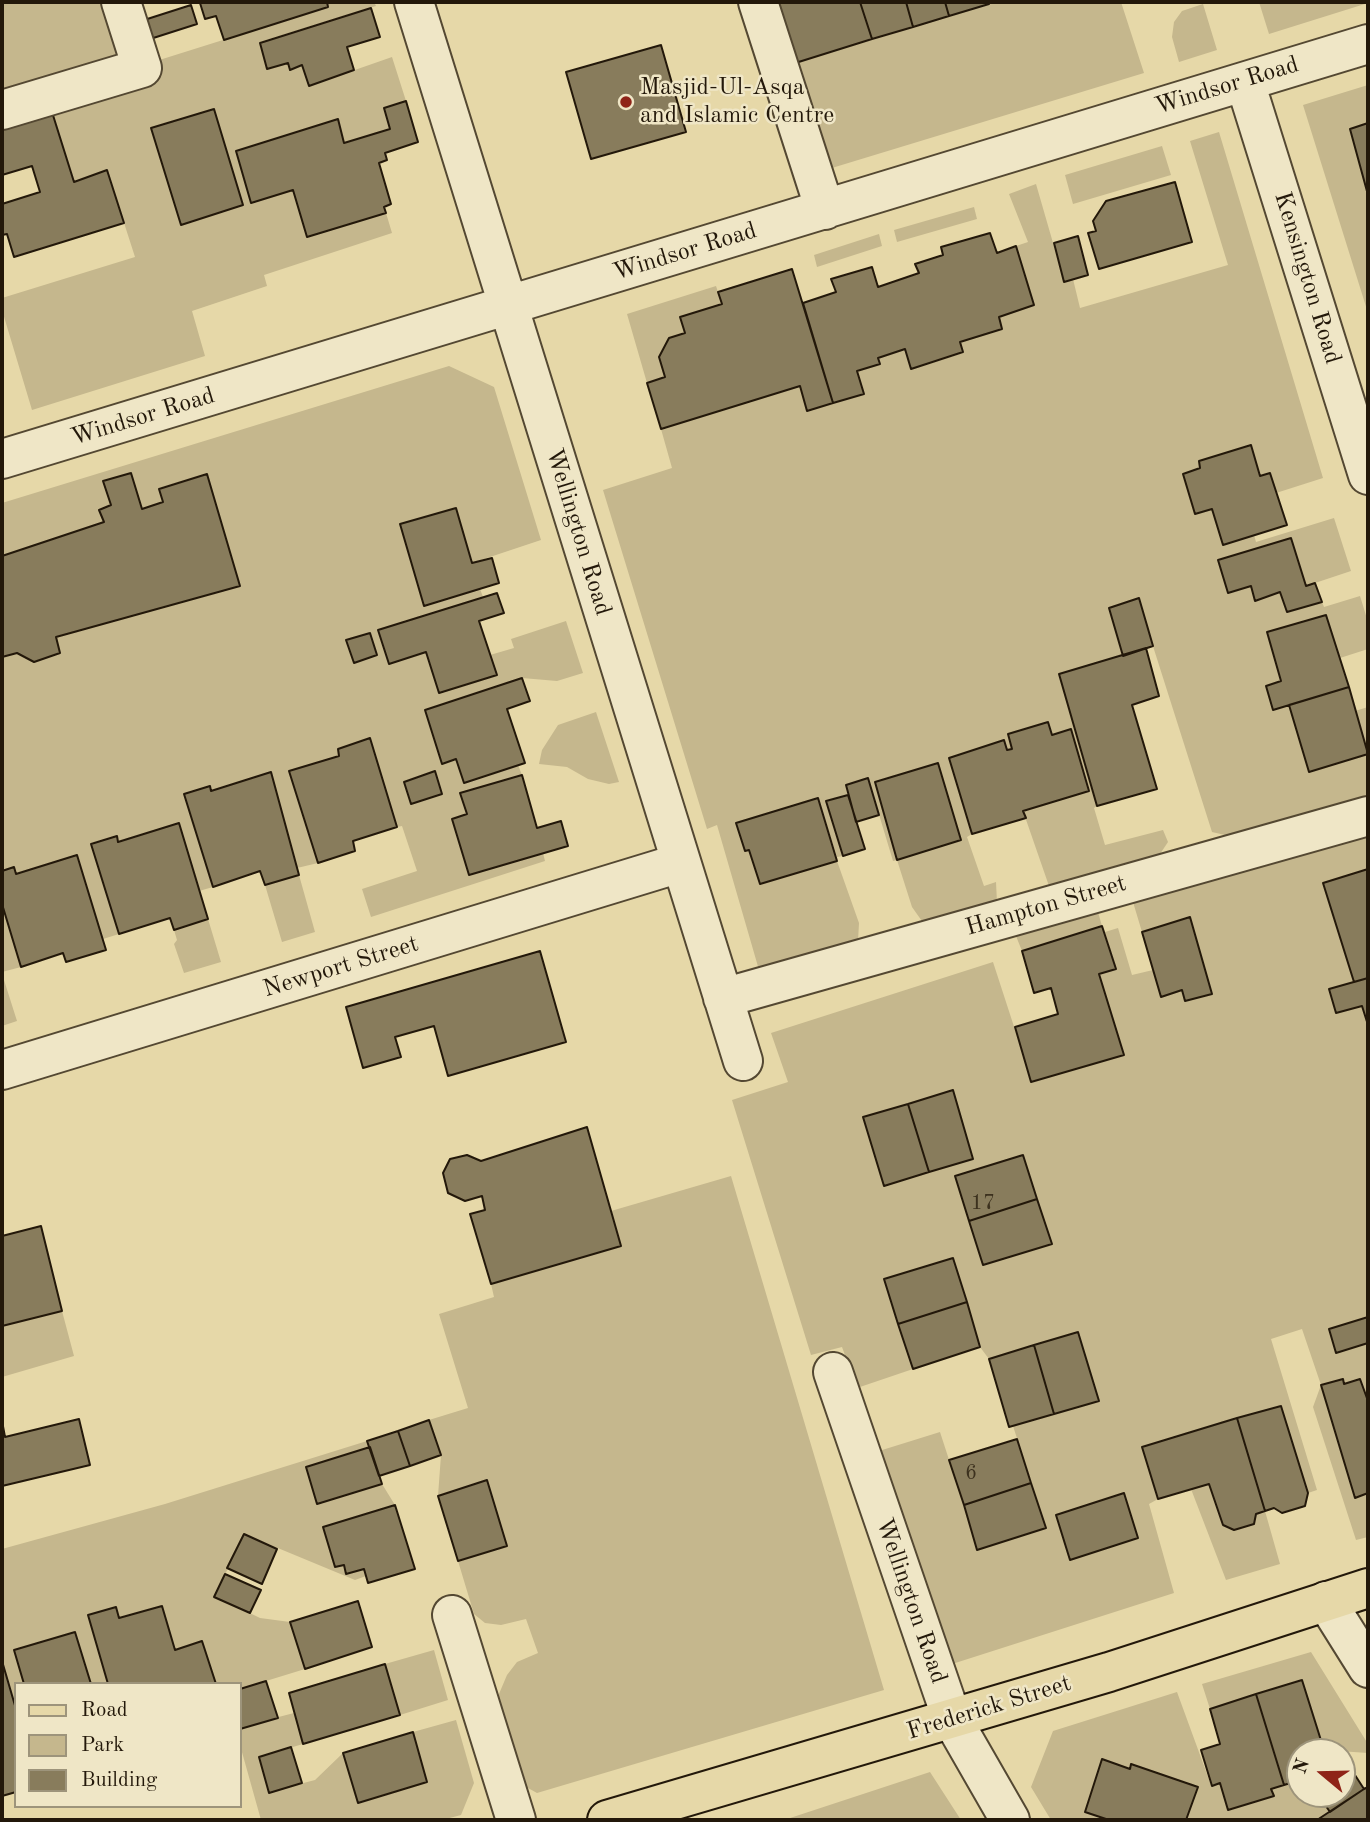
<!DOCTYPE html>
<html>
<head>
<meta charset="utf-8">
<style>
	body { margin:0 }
	#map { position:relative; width:1370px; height:1822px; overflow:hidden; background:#e6d8a8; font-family:"Old Standard TT",serif }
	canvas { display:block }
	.frame { position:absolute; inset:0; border:4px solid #23180a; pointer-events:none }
	.legend { position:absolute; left:14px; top:1682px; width:228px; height:126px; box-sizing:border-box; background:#efe6c6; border:2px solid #9d947b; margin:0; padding:9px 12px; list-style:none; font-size:21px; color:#23180a }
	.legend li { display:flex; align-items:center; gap:14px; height:35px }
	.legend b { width:35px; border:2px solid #9d947b }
	.north { position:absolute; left:1286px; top:1738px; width:70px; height:70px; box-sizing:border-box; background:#efe6c6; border:2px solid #9d947b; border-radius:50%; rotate:289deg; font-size:19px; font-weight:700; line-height:28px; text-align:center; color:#23180a }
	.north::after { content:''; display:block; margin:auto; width:24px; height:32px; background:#8f2418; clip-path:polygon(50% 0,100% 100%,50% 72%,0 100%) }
</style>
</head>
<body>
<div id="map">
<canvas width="1370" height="1822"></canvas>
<div class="frame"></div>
<ul class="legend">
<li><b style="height:9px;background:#e6d8a8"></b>Road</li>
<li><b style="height:19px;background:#c5b78d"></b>Park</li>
<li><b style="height:19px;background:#887c5c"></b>Building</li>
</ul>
<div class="north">N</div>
</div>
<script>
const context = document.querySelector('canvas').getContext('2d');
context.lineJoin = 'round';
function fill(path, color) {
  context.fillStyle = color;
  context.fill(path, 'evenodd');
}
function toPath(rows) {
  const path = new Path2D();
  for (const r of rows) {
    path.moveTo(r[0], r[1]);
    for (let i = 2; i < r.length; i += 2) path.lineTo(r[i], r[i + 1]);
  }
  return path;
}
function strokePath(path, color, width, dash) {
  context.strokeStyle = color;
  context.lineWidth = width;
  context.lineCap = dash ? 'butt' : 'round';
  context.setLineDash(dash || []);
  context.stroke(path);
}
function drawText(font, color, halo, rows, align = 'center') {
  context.font = font + ' "Old Standard TT",serif';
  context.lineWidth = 5;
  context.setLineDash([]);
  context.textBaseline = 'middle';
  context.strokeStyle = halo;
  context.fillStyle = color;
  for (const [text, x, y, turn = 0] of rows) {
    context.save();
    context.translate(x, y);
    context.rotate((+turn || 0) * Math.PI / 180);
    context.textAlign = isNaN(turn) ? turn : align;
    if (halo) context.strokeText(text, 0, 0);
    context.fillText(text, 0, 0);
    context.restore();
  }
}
fill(toPath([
	[2,2,111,2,129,61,2,93],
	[327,2,374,2,376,6,260,42,267,68,288,63,291,69,302,65,309,86,392,57,406,101,384,108,390,129,344,143,337,119,236,151,251,202,293,190,307,237,386,213,392,233,264,275,267,286,192,311,205,356,32,410,2,310,2,298,135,257,107,170,74,182,2,121,153,62,328,7],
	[214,109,243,205,181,225,151,128],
	[995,2,1121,2,1144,73,822,171,789,65],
	[1259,2,1368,2,1368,3,1269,34],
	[1203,4,1217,50,1179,62,1172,37,1174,22,1182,11],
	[1368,85,1368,123,1350,129,1368,195,1368,313,1303,105],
	[1219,132,1323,478,1276,493,1270,473,1260,476,1251,445,1199,461,1200,468,1183,474,1195,514,1212,509,1254,535,1256,542,1334,518,1351,571,1306,586,1290,538,1218,561,1228,593,1251,586,1255,600,1280,592,1287,612,1322,602,1324,607,1360,596,1368,622,1368,649,1340,658,1326,615,1267,632,1281,681,1266,686,1273,709,1289,705,1309,772,1368,754,1355,711,1368,707,1368,804,1290,828,1225,835,1212,832,1138,599,1109,608,1123,656,1097,806,1094,808,1105,845,1163,830,1168,842,1160,854,1049,886,1023,811,1089,790,1071,729,1052,735,1047,722,1008,734,1012,749,1007,750,1004,741,949,758,972,834,967,837,984,886,996,882,997,903,924,924,912,907,897,860,893,861,868,778,846,785,848,795,826,802,843,856,837,857,818,798,736,823,745,851,749,850,760,884,837,861,859,923,858,941,759,970,717,825,707,829,603,490,672,468,661,429,800,386,807,411,863,394,857,371,880,364,878,358,905,349,912,369,963,353,960,342,1002,329,999,317,1034,305,1016,246,1028,242,1009,194,1036,184,1064,281,1073,279,1080,308,1228,265,1190,141],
	[938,763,961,840,897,859,875,782],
	[1162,146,1171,175,1073,204,1065,175],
	[974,207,977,219,897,242,894,230],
	[879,234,882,246,817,267,814,255],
	[716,286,722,304,680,317,685,333,669,338,659,356,665,377,647,383,627,314],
	[449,366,494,387,541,540,472,563,456,508,400,524,424,605,480,589,483,597,378,631,389,664,426,652,440,693,496,675,490,655,514,648,511,639,566,621,583,673,557,681,522,678,442,763,456,759,464,783,518,765,522,775,460,793,467,814,452,819,469,875,543,853,545,861,371,917,362,889,417,871,402,826,397,827,370,739,338,749,339,756,289,771,318,863,297,868,271,772,211,791,209,786,184,794,213,887,199,891,179,823,118,842,116,836,91,843,119,934,103,939,77,855,16,874,14,867,2,871,2,657,17,653,34,662,60,653,56,637,240,585,207,474,159,488,163,502,142,509,131,473,104,481,111,505,100,510,104,522,2,556,2,503],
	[370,633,377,655,354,663,346,640],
	[435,771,442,794,411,804,404,782],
	[596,712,619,782,609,784,588,779,567,767,539,764,542,750,558,725],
	[1368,834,1368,869,1323,884,1354,982,1329,990,1336,1013,1362,1006,1368,1025,1368,1401,1360,1379,1344,1384,1342,1379,1321,1385,1356,1497,1368,1493,1368,1537,1356,1540,1313,1407,1321,1385,1302,1329,1271,1339,1317,1490,1308,1493,1280,1406,1142,1447,1158,1499,1149,1504,1174,1593,949,1665,879,1451,940,1432,978,1549,1046,1527,1013,1426,1099,1400,1078,1332,989,1359,980,1347,953,1259,885,1279,913,1369,857,1388,842,1347,811,1355,732,1100,788,1082,771,1033,993,962,1032,1082,1123,1055,1099,974,1116,968,1105,932,1118,928,1132,975,1153,970,1161,997,1182,990,1185,1001,1212,993,1190,918,1142,932,1133,902],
	[953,1090,973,1159,884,1186,864,1117],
	[1023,1155,1052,1244,984,1265,955,1177],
	[1124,1493,1138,1538,1070,1559],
	[299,875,315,932,282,942,265,885],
	[2,904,21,967,2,972],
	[1098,912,1102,926,1022,951,1016,936],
	[208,919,221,962,184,973,174,944,177,940,174,930],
	[4,980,17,1021,2,1026,2,981],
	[731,1176,884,1690,537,1793,528,1788,515,1772,496,1701,507,1675,517,1662,538,1653,526,1619,501,1625,485,1623,474,1614,458,1561,507,1545,487,1480,438,1496,441,1455,429,1420,468,1408,439,1314,494,1297,491,1284,620,1246,611,1211],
	[62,1311,74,1356,2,1377,2,1326],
	[367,1441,370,1447,306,1467,317,1504,382,1484,395,1505,323,1527,335,1567,344,1565,347,1574,364,1569,366,1576,355,1580,244,1534,215,1596,260,1618,290,1622,305,1669,240,1689,240,1684,216,1684,202,1641,175,1650,162,1606,119,1618,116,1607,108,1684,91,1684,75,1632,14,1650,24,1684,16,1684,16,1709,2,1661,2,1549,165,1504],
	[1209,1484,1223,1525,1233,1530,1254,1524,1256,1514,1265,1511,1280,1564,1226,1580,1191,1489],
	[434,1650,448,1700,400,1715,385,1664],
	[1311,1652,1368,1744,1368,1753,1324,1750,1302,1680,1210,1709,1202,1684],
	[1177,1692,1211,1785,1220,1783,1274,1796,1271,1789,1300,1780,1300,1794,1321,1794,1319,1796,1330,1812,1317,1820,1186,1820,1198,1788,1131,1765,1130,1769,1103,1759,1085,1812,1109,1820,1051,1820,1031,1787,1053,1731],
	[294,1713,303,1744,259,1757,269,1792,315,1780,343,1753,358,1803,427,1782,413,1732,456,1720,474,1783,461,1815,442,1820,261,1820,240,1745,240,1727],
	[930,1772,961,1820,784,1820]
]), '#c5b78d');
const building = toPath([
	[327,2,328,7,224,40,216,16,205,19,200,3,327,2],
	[769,2,860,2,872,39,789,65,769,2],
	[860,2,906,2,913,27,872,39,860,2],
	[906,2,945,2,949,16,913,27,906,2],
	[945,2,988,2,989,4,949,16,945,2],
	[191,5,197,24,147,40,141,21,191,5],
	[371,8,380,37,347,47,354,70,309,86,302,65,290,70,288,63,267,69,260,43,371,8],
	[661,45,686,132,591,159,566,72,661,45],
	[406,101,418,142,385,153,387,160,379,163,391,204,384,207,386,213,307,237,293,190,251,203,236,151,338,119,344,143,390,129,384,108,406,101],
	[214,109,243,205,181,225,151,128,214,109],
	[52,112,74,182,107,170,124,223,14,257,7,234,2,235,2,204,40,192,32,166,2,175,2,128,52,112],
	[1368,123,1368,195,1350,129,1368,123],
	[1175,182,1192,242,1099,269,1088,233,1096,231,1093,221,1106,201,1175,182],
	[990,233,997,253,1016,246,1034,305,999,317,1002,329,960,342,963,352,911,369,905,349,878,358,880,364,857,371,864,394,833,403,803,303,836,292,831,279,872,267,878,287,919,273,915,264,943,255,941,247,990,233],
	[1078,236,1088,275,1064,282,1054,243,1078,236],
	[792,269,833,403,807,411,800,386,661,429,647,383,665,377,659,357,669,338,685,333,680,317,722,304,718,292,792,269],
	[1251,445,1260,476,1270,473,1287,525,1223,545,1212,509,1195,514,1183,474,1200,468,1199,461,1251,445],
	[131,473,142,509,163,502,159,489,207,474,240,586,56,637,60,653,34,662,17,653,2,657,2,556,104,522,99,510,111,505,103,481,131,473],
	[456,508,472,563,492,558,499,583,424,606,400,524,456,508],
	[1291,538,1306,586,1315,583,1322,602,1287,612,1280,592,1255,601,1251,586,1228,593,1218,560,1291,538],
	[497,593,504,613,479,621,497,675,439,693,426,652,389,664,378,630,497,593],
	[1139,598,1153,646,1123,656,1109,608,1139,598],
	[1326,615,1349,687,1273,710,1266,686,1281,681,1267,632,1326,615],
	[370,633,377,655,354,663,346,640,370,633],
	[1146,648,1159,696,1132,705,1157,789,1097,806,1059,674,1146,648],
	[522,678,530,701,507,709,525,763,464,783,456,759,442,764,425,710,522,678],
	[1349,687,1368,754,1309,772,1289,705,1349,687],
	[1048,722,1052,735,1071,729,1089,791,1023,811,1026,818,972,834,949,758,1004,740,1007,750,1012,749,1008,734,1048,722],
	[370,738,397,827,353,841,355,851,318,863,289,771,339,756,338,749,370,738],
	[938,763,961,840,897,860,875,782,938,763],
	[435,771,442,794,411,804,404,782,435,771],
	[271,772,299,875,265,885,260,871,213,887,184,794,210,786,211,791,271,772],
	[522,775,537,828,561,821,568,846,469,875,452,819,467,814,460,793,522,775],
	[868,778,879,815,856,822,846,785,868,778],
	[848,795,865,849,843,856,826,801,848,795],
	[818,798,837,861,760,884,749,850,745,851,736,823,818,798],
	[179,823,208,919,174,930,170,918,119,934,91,844,117,836,118,842,179,823],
	[77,855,106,950,66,962,63,953,21,967,2,904,2,871,14,867,16,874,77,855],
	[1368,869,1368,978,1354,982,1323,883,1368,869],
	[1190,917,1212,994,1185,1001,1182,990,1161,997,1142,932,1190,917],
	[1102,926,1116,969,1099,974,1124,1055,1031,1082,1015,1027,1058,1014,1051,988,1034,993,1022,951,1102,926],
	[540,951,566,1042,448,1076,434,1026,395,1037,401,1057,363,1068,346,1007,540,951],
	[1368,978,1368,1025,1362,1006,1336,1013,1329,989,1368,978],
	[953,1090,973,1159,929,1172,908,1104,953,1090],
	[908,1104,929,1172,884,1186,863,1117,908,1104],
	[587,1127,621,1246,491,1284,470,1214,485,1210,482,1196,465,1201,448,1193,443,1173,450,1159,467,1155,481,1161,587,1127],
	[1023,1155,1037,1199,969,1221,955,1176,1023,1155],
	[1037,1199,1052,1244,983,1265,969,1221,1037,1199],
	[41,1226,62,1311,2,1326,2,1236,41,1226],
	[953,1258,967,1302,898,1324,884,1279,953,1258],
	[967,1302,980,1347,913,1369,898,1324,967,1302],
	[1368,1317,1368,1343,1336,1353,1329,1329,1368,1317],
	[1078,1332,1099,1401,1054,1414,1034,1345,1078,1332],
	[1034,1345,1054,1414,1009,1427,989,1359,1034,1345],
	[1343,1379,1344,1384,1360,1379,1368,1401,1368,1493,1355,1498,1321,1385,1343,1379],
	[1281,1406,1308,1493,1305,1506,1282,1513,1274,1508,1265,1511,1237,1418,1281,1406],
	[1237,1418,1265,1511,1256,1514,1254,1524,1234,1530,1223,1525,1209,1484,1158,1499,1142,1447,1237,1418],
	[79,1419,90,1465,2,1486,2,1421,5,1437,79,1419],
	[429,1420,441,1455,410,1466,398,1431,429,1420],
	[398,1431,410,1466,379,1476,367,1441,398,1431],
	[1017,1439,1031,1483,964,1505,949,1460,1017,1439],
	[370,1447,382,1484,317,1504,306,1467,370,1447],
	[487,1480,507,1546,458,1561,438,1496,487,1480],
	[1031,1483,1046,1528,977,1550,964,1505,1031,1483],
	[1124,1493,1138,1538,1070,1560,1056,1515,1124,1493],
	[395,1505,415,1569,368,1583,364,1569,346,1574,344,1565,335,1567,323,1527,395,1505],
	[244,1534,277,1549,262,1584,227,1568,244,1534],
	[225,1574,261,1590,250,1613,214,1597,225,1574],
	[358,1601,372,1647,305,1669,290,1622,358,1601],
	[162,1606,175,1650,202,1641,216,1684,108,1684,88,1615,116,1607,119,1618,162,1606],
	[75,1632,91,1684,24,1684,14,1650,75,1632],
	[2,1661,16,1709,16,1792,2,1796,2,1661],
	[385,1664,400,1715,303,1744,289,1693,385,1664],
	[1302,1680,1324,1750,1300,1752,1297,1759,1300,1780,1284,1785,1256,1694,1302,1680],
	[266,1681,278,1718,240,1729,240,1689,266,1681],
	[1256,1694,1284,1785,1271,1789,1274,1796,1228,1810,1220,1783,1212,1786,1201,1750,1220,1744,1210,1709,1256,1694],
	[413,1732,427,1782,358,1803,343,1753,413,1732],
	[291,1747,302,1783,269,1793,259,1757,291,1747],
	[1102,1759,1130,1769,1131,1764,1198,1787,1186,1820,1109,1820,1085,1812,1102,1759],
	[1353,1772,1364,1789,1330,1812,1319,1796,1342,1794,1342,1780,1353,1772],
	[1368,1787,1368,1820,1317,1820,1364,1789,1368,1787]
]);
fill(building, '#887c5c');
strokePath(building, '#23180a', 2);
const minor = toPath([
	[414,2,743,1061],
	[758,2,825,210],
	[1245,82,1368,475],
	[2,110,142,68,121,2],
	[2,459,1368,44],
	[723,998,1368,816],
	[2,1070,680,863],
	[833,1372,952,1719,1010,1820],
	[1326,1601,1368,1668],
	[452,1615,516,1820]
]);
const major = toPath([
	[607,1820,1109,1672,1368,1588]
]);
strokePath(minor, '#544832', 42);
strokePath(major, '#23180a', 42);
strokePath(minor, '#efe6c6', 38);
strokePath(major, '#e6d8a8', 38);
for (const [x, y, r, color] of [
	[626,102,7,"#8f2418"]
]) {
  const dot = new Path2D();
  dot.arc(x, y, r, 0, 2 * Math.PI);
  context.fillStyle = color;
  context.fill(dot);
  strokePath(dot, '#efe6c6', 2.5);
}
drawText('21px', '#3c311e', null, [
	["17",983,1203],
	["6",971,1473]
]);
drawText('24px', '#23180a', '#efe6c6', [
	["Windsor Road",1227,86,-17],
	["Windsor Road",685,252,-17],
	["Kensington Road",1307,278,73],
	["Windsor Road",143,417,-17],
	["Wellington Road",578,532,73],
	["Hampton Street",1046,906,-16],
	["Newport Street",341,967,-17],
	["Wellington Road",911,1601,71],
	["Frederick Street",989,1708,-17]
]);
drawText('24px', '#23180a', '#efe6c6', [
	["Masjid-Ul-Asqa",640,88],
	["and Islamic Centre",640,116]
], 'left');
</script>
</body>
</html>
